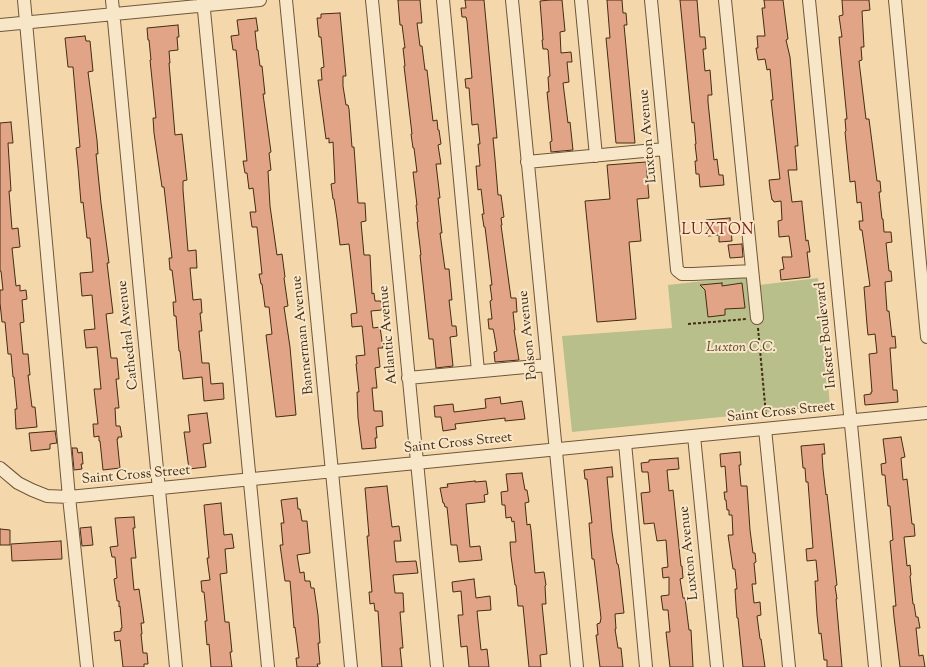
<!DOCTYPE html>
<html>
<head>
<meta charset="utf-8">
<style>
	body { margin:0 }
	canvas { display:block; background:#f4d8ab }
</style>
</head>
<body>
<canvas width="927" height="667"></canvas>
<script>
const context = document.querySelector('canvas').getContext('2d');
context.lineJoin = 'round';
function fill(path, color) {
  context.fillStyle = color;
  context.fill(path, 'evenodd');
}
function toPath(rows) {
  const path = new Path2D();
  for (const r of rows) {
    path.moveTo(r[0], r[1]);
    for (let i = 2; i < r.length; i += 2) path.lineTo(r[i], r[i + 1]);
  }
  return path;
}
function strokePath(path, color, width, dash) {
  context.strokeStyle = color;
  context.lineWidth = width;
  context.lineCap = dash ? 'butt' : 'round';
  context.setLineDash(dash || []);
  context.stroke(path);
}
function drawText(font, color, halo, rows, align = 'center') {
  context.font = font + ' "Sorts Mill Goudy",serif';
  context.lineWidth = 4;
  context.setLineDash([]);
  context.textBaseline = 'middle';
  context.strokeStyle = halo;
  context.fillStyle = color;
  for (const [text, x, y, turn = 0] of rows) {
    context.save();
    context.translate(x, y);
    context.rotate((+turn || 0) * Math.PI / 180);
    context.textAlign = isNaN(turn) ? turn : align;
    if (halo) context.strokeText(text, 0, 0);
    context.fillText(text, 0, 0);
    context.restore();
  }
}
fill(toPath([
	[748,276,751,286,818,278,830,406,572,432,562,336,672,328,668,285]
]), '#b9bf8b');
const building = toPath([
	[398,0,420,0,422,23,417,23,420,46,422,46,425,70,427,70,433,121,437,120,438,130,439,130,441,144,438,145,441,164,436,164,440,198,438,198,442,233,440,233,445,269,449,269,452,300,449,300,452,326,456,326,457,336,450,337,453,366,436,368,433,339,429,339,420,255,421,255,417,222,418,222,416,205,417,205,413,172,417,172,414,148,413,148,411,134,412,134,404,66,405,66,403,48,405,48,402,25,400,25,398,0],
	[465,0,484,0,497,138,493,138,495,159,498,195,501,195,504,217,501,218,502,225,501,225,511,298,516,298,517,312,513,312,515,330,514,330,519,360,495,362,494,352,497,351,494,333,493,329,489,329,488,319,492,319,490,301,492,300,490,285,492,285,485,227,484,227,482,214,484,214,481,189,478,190,476,166,480,166,478,144,480,144,478,124,472,125,469,88,466,88,465,79,472,78,467,21,466,17,462,17,461,8,466,8,465,0],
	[550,0,562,0,565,31,560,32,561,53,571,52,572,62,567,62,569,82,563,83,568,123,570,122,573,150,551,152,550,142,552,141,547,92,549,92,548,77,550,76,548,50,547,49,543,49,542,40,543,40,540,1,550,0],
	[607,0,622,0,623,13,626,13,627,25,624,25,635,143,616,143,606,38,610,38,607,0],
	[680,0,697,0,700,37,705,37,706,49,703,49,705,71,710,70,712,95,708,95,708,102,714,160,717,159,719,175,723,175,724,185,700,187,699,174,696,174,695,161,697,161,695,144,696,144,694,122,692,123,680,0],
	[764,0,783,0,788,39,786,40,790,57,798,146,795,146,797,170,788,170,792,202,802,201,802,204,806,241,808,240,810,252,807,252,810,277,781,280,780,270,784,269,782,257,792,257,789,236,779,237,778,221,782,220,781,201,774,202,773,200,772,200,770,189,769,180,780,179,771,100,773,100,770,69,767,70,765,59,758,60,756,48,758,48,757,36,765,36,762,8,765,8,764,0],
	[842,0,869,0,870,10,862,11,864,47,861,47,862,60,859,61,866,119,869,119,877,181,880,181,881,192,879,192,882,219,883,219,884,232,891,232,892,242,886,243,889,271,891,271,892,281,885,282,887,311,889,311,892,337,895,336,896,348,890,348,893,390,897,390,898,402,865,405,864,395,871,394,871,392,872,392,869,354,877,353,875,334,868,335,867,325,864,287,870,286,862,230,860,230,859,221,863,221,861,202,857,203,855,181,850,182,845,132,846,131,845,119,847,119,839,37,842,37,839,16,843,15,842,0],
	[340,13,346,76,343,76,343,86,346,105,348,105,349,109,352,147,354,147,358,203,365,203,366,221,361,222,364,255,370,255,372,294,374,293,375,301,381,301,382,310,371,311,373,328,380,327,383,348,378,348,380,367,375,368,377,388,372,388,374,411,382,411,383,426,376,427,377,438,375,438,376,448,362,449,358,418,357,392,359,392,356,364,357,364,356,356,365,355,362,326,352,327,351,314,357,313,349,244,340,245,337,219,334,199,333,199,331,184,335,183,333,142,329,143,329,138,326,139,318,80,322,80,321,68,324,67,321,37,319,37,317,18,321,18,321,14,340,13],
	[256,18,258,31,255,31,257,50,258,50,260,66,262,66,265,94,263,94,271,152,269,153,271,170,268,171,270,206,277,255,282,254,285,277,284,278,288,306,284,307,290,347,296,415,276,417,266,335,272,334,269,307,265,307,262,284,261,284,259,274,262,274,257,227,252,227,250,212,256,212,253,188,249,189,247,173,245,173,243,161,247,161,240,88,236,50,233,50,231,36,239,35,237,20,256,18],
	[178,25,179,37,177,37,178,50,169,51,170,63,169,63,175,135,182,134,187,180,183,181,183,190,188,251,196,250,197,268,190,268,193,300,201,299,202,313,200,313,202,331,199,331,202,363,209,363,211,384,223,383,224,399,204,401,202,377,183,379,180,351,179,351,176,316,174,316,173,302,176,302,172,270,170,270,169,258,172,258,164,187,162,187,154,133,153,118,156,118,150,60,151,60,149,40,148,40,147,28,178,25],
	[85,36,86,41,90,41,93,71,88,72,97,140,98,154,96,154,101,203,109,263,107,263,113,313,106,314,111,358,117,358,119,379,116,379,119,408,115,408,116,426,120,426,122,437,118,437,118,439,117,439,120,468,103,470,100,441,99,441,99,436,94,437,93,424,98,424,94,389,101,389,97,347,86,348,84,330,95,329,92,295,82,296,80,273,93,272,90,238,87,238,83,202,81,203,78,167,76,148,80,147,73,67,68,67,65,38,85,36],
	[11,122,13,143,8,143,11,191,9,191,12,229,18,228,20,247,12,248,16,286,20,285,20,291,26,290,27,299,22,300,24,322,20,323,23,354,28,354,30,375,28,375,32,407,35,407,37,427,16,429,15,409,17,409,14,377,13,377,11,354,8,354,5,322,2,322,0,303,0,290,3,290,1,271,0,271,0,123,11,122],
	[646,162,649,198,637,199,641,241,629,242,636,319,597,322,585,201,610,199,607,165,646,162],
	[730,218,732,241,719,242,719,235,708,236,706,220,730,218],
	[742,244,743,257,730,258,728,245,742,244],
	[722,283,722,286,742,283,745,308,725,309,725,315,708,317,705,290,700,285,722,283],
	[500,397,501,404,522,401,525,419,505,421,505,418,455,424,456,429,443,431,441,417,435,417,434,406,453,404,454,412,486,408,485,399,500,397],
	[207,413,211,443,203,444,206,467,189,469,184,432,190,432,188,415,207,413],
	[55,431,57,443,50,444,50,449,31,451,29,433,55,431],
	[901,437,905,457,901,458,903,480,907,479,912,524,914,524,915,536,904,537,907,566,910,565,911,575,910,576,913,604,914,604,916,617,918,617,920,628,916,628,919,656,923,655,925,667,900,667,894,617,893,606,896,606,890,541,893,540,890,506,888,506,885,475,882,475,881,464,886,463,883,439,901,437],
	[824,444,825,454,822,454,823,469,826,495,827,494,837,585,835,586,837,599,836,599,842,667,827,667,827,660,824,660,821,633,819,634,817,615,815,581,818,581,816,560,807,561,806,549,813,548,808,482,806,482,805,468,803,468,801,446,824,444],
	[72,448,77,448,78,453,82,452,83,464,81,464,82,469,74,470,72,448],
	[740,452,741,465,739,465,741,486,747,486,750,530,753,553,755,553,756,562,754,563,756,584,752,584,754,603,760,602,761,615,757,616,760,639,761,639,765,667,743,667,738,618,737,618,736,605,735,589,737,589,735,569,733,569,728,535,733,535,732,515,729,515,729,510,727,510,726,500,725,500,724,492,727,492,725,466,721,467,720,454,740,452],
	[678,458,679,469,667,470,669,491,673,490,681,566,682,566,683,578,680,579,683,598,685,598,689,630,691,630,693,667,670,667,666,632,670,632,668,610,663,610,661,596,669,595,669,577,663,578,662,568,668,567,666,540,657,541,654,523,644,524,641,493,650,492,648,472,642,472,641,463,649,462,649,460,678,458],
	[612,467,613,477,607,477,612,532,617,564,618,564,619,569,624,613,615,614,616,629,615,629,618,648,621,648,623,667,600,667,596,635,598,635,597,624,600,623,601,618,594,559,592,559,589,523,592,523,587,479,585,479,584,470,612,467],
	[522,473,525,490,527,490,529,502,525,503,527,525,530,524,531,530,535,573,544,572,546,585,545,586,546,604,542,604,547,654,540,655,541,667,529,667,523,606,518,606,516,585,515,585,511,556,510,542,516,542,514,521,512,522,511,517,506,518,505,505,502,505,501,492,508,491,506,474,522,473],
	[475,481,475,482,486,481,488,494,484,495,485,502,466,504,470,547,480,546,482,560,459,562,457,545,451,545,447,507,445,507,444,503,443,503,440,488,448,487,447,484,475,481],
	[387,486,392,527,399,526,401,541,394,541,396,562,416,561,418,573,393,575,395,593,403,593,404,612,400,612,403,648,400,648,402,667,382,667,378,611,375,611,374,603,370,604,369,592,372,592,367,536,369,536,365,488,387,486],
	[297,498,298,509,300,509,302,521,307,521,310,553,297,555,300,573,304,572,305,581,310,581,311,588,314,588,318,615,320,643,318,643,320,664,317,664,318,667,297,667,296,658,299,658,295,627,294,628,290,581,285,581,280,545,283,545,281,523,284,523,281,500,297,498],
	[221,503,224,535,232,534,234,548,225,549,227,573,220,574,225,622,229,622,232,652,230,652,232,667,211,667,209,644,207,645,205,621,207,621,204,592,202,592,201,581,210,580,207,558,209,558,204,505,221,503],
	[134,517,135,528,133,528,136,558,131,558,134,590,139,589,144,623,141,623,142,634,141,634,143,653,147,653,148,664,144,664,144,667,123,667,120,640,115,641,114,632,121,631,121,628,122,628,120,606,119,607,119,601,117,601,114,579,117,578,115,557,112,557,110,547,118,546,115,518,134,517],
	[91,527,93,545,82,546,80,528,91,527],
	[0,529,10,530,10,545,0,545,0,529],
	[61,541,62,559,12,561,11,544,61,541],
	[474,579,476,598,490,596,491,610,477,611,481,650,487,649,489,667,469,667,467,646,461,647,458,615,463,615,461,591,453,592,452,582,474,579]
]);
fill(building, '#e2a487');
strokePath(building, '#442c14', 1);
const minor = toPath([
	[24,0,69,497,87,667],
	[112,0,176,667],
	[203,0,268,667],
	[286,0,351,667],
	[372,0,437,667],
	[443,0,478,371],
	[512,0,577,667],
	[581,0,596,156],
	[651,0,677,270,682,274,693,274,752,271],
	[725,0,757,318],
	[809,0,875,667],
	[895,0,927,337],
	[0,25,260,0],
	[527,162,665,149],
	[408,378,547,365],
	[765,429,789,667],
	[694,436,717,667],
	[625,443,646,667],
	[0,468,18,483,32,490,47,496,69,497,927,413]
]);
strokePath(minor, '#70573a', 14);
strokePath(toPath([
	[688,324,747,319],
	[758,328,766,415]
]), '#442c14', 2, [3, 2]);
strokePath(minor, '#f8e6c8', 12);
drawText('14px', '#442c14', '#f8e6c8', [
	["Luxton Avenue",649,136,-95],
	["Cathedral Avenue",129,335,-96],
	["Bannerman Avenue",304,335,-96],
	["Atlantic Avenue",389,335,-95],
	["Polson Avenue",529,335,-96],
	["Inkster Boulevard",827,335,-96],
	["Saint Cross Street",781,413,-6],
	["Saint Cross Street",458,444,-6],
	["Saint Cross Street",136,476,-5],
	["Luxton Avenue",690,553,-96]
]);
drawText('italic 14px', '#5b492c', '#f8e6c8', [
	["Luxton C.C.",741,349]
]);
context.letterSpacing = '1px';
drawText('15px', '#7a1f14', '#f8e6c8', [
	["LUXTON",718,231]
]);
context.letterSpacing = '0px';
</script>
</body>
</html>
